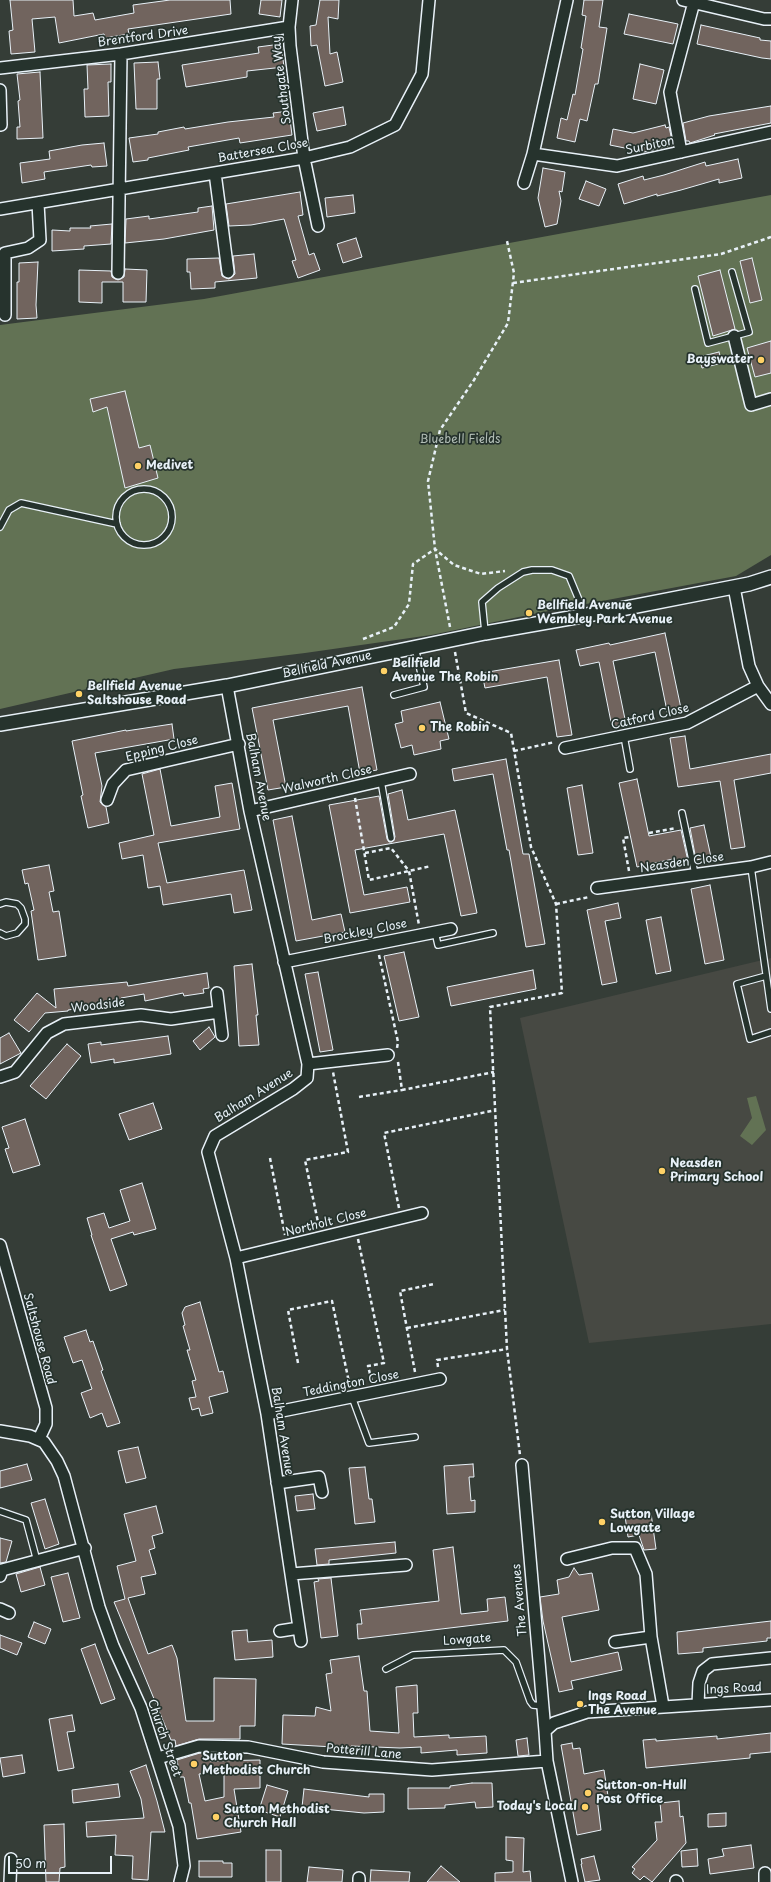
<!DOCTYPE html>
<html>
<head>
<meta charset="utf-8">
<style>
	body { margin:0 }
	#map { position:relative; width:771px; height:1882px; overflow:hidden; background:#353d37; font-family:"Playpen Sans",sans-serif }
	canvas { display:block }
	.scale { position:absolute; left:8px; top:1856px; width:104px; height:18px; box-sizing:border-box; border:2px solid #e8f1f8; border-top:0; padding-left:5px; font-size:12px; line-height:14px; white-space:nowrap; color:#e8f1f8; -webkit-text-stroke:3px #26332d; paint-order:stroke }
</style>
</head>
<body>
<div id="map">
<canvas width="771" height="1882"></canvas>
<div class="scale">50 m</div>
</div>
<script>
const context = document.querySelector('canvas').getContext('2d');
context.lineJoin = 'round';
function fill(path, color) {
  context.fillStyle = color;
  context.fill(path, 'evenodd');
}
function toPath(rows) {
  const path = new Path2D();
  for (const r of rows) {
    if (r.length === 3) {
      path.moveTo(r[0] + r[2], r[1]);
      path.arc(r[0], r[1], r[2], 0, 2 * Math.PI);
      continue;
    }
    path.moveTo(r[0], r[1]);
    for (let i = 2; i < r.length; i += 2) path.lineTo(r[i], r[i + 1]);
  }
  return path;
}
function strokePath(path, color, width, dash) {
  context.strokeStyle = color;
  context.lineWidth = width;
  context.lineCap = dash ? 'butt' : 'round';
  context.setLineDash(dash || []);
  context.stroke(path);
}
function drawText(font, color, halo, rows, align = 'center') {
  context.font = font + ' "Playpen Sans",sans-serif';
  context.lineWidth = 3.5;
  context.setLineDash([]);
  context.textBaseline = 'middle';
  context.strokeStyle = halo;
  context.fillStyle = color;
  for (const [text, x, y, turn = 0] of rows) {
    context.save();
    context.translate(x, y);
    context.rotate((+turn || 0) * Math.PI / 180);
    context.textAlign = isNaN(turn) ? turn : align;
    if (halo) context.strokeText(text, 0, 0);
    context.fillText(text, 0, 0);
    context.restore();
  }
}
fill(toPath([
	[771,958,771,1324,589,1343,520,1018]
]), '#474943');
fill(toPath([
	[771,195,771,555,736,576,543,612,431,635,305,653,174,669,0,709,0,325,204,299],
	[756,1096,766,1130,752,1145,740,1136,752,1118,747,1098]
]), '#627254');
const building = toPath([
	[10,0,73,0,74,16,93,13,95,20,134,13,133,5,170,0,230,0,231,14,128,29,129,34,105,38,104,34,59,43,55,17,32,19,35,52,11,54,9,31,13,30,10,0],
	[261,0,282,0,280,17,259,14,261,0],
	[320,0,339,0,338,19,328,17,330,54,337,52,343,82,325,86,317,45,311,46,310,26,316,25,320,0],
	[584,0,603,0,599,27,607,28,598,84,595,84,587,121,580,119,575,142,557,138,561,118,567,120,573,94,575,95,583,49,581,48,586,16,582,15,584,0],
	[629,14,678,24,673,44,624,34,629,14],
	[701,25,760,38,760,40,771,41,771,59,762,58,697,44,701,25],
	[281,44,284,67,247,71,247,77,186,87,182,65,259,53,258,47,281,44],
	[158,62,160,79,157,79,157,109,136,109,134,63,158,62],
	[111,64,111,82,108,82,109,116,85,117,84,89,88,89,87,65,111,64],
	[640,64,664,70,656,104,633,99,640,64],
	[40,72,43,138,17,139,17,127,20,127,18,101,20,100,17,74,40,72],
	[771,106,771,123,714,134,715,135,690,143,689,141,686,141,683,123,709,116,771,106],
	[343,107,346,125,317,131,313,113,343,107],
	[289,111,292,135,240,143,239,138,188,147,189,150,148,158,148,160,133,162,129,138,158,134,158,132,184,127,185,129,228,122,274,117,273,113,289,111],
	[665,125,666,128,669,127,673,145,644,152,610,145,613,129,633,133,665,125],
	[104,143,107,166,92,167,91,165,44,172,45,179,22,183,20,163,50,159,49,151,82,145,104,143],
	[738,159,742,178,719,183,719,179,681,190,657,196,657,194,624,204,618,184,643,176,644,180,664,175,705,162,706,166,738,159],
	[543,168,565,172,562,192,559,191,561,201,557,224,545,227,538,198,543,168],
	[586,181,606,189,599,206,579,199,586,181],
	[300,192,303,215,298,216,309,255,314,253,320,270,298,278,292,261,296,260,284,219,251,225,229,226,226,204,300,192],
	[353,195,355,213,327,217,325,198,353,195],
	[212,206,214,230,164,239,125,243,126,219,149,216,149,219,198,212,198,208,212,206],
	[112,224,111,244,84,246,84,249,52,251,52,230,70,231,70,228,91,228,90,226,112,224],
	[356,238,362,257,343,263,337,244,356,238],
	[254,254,257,278,215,282,215,288,191,289,190,272,187,272,187,259,219,258,222,276,229,279,235,274,233,256,254,254],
	[752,258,762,300,750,303,740,261,752,258],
	[38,262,36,305,37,318,17,319,17,282,19,282,19,263,38,262],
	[125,269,147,270,146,302,123,302,123,282,102,282,102,303,79,302,79,270,111,271,112,277,118,280,124,277,125,269],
	[720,270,735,329,713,336,698,276,720,270],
	[771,341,771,373,755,377,747,348,771,341],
	[719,352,722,363,702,368,699,357,719,352],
	[125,391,139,448,150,445,158,478,125,488,107,407,93,412,90,399,125,391],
	[665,633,682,713,668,716,655,652,613,661,626,724,612,727,599,662,580,666,576,650,609,643,610,645,665,633],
	[559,660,572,735,557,737,547,677,485,688,482,673,559,660],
	[362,687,377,770,360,773,348,706,273,720,286,787,268,790,252,708,362,687],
	[440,702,449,739,440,741,441,749,414,755,412,745,401,748,395,724,403,722,401,711,440,702],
	[172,724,174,739,95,753,102,786,100,802,106,807,109,823,88,828,81,796,83,795,72,741,126,730,126,731,172,724],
	[685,736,690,769,771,754,771,773,734,780,745,847,731,849,720,781,678,787,670,738,685,736],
	[506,759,523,854,529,854,545,944,526,947,509,850,507,850,493,774,454,781,452,769,506,759],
	[160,769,171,826,220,817,215,786,232,783,240,829,158,843,167,883,244,870,252,910,234,913,231,894,163,905,160,886,148,888,143,855,122,859,119,843,154,835,142,774,160,769],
	[637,779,649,836,681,830,688,861,674,864,673,859,637,867,619,783,637,779],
	[582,785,593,853,578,855,567,788,582,785],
	[402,790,408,820,455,810,477,913,461,916,444,834,355,850,364,895,407,887,410,902,350,913,329,805,379,796,387,839,389,842,392,842,395,837,388,794,402,790],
	[292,816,312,920,341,914,345,932,296,941,273,820,292,816],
	[704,825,711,857,696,860,690,828,704,825],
	[49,865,54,891,49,892,53,912,59,911,66,956,38,960,31,911,34,910,28,883,25,884,22,870,49,865],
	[710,885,724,960,705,964,691,889,710,885],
	[618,903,621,918,605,921,617,982,602,985,587,910,618,903],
	[661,917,671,971,656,974,646,920,661,917],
	[404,952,419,1017,399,1021,384,956,404,952],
	[252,964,258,1015,256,1015,259,1045,239,1046,234,966,252,964],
	[533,970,536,989,451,1006,447,987,533,970],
	[318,972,333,1050,320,1052,305,974,318,972],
	[207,973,209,988,203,989,204,993,184,996,183,993,145,1001,144,994,121,998,121,1002,68,1010,68,1011,45,1013,29,1032,14,1020,37,993,56,1008,54,989,127,982,128,986,207,973],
	[209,1027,215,1037,200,1050,193,1041,209,1027],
	[9,1033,21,1053,0,1064,0,1038,9,1033],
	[168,1036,171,1054,114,1063,114,1059,91,1063,88,1044,101,1042,101,1045,168,1036],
	[67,1044,81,1056,46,1099,30,1086,67,1044],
	[153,1103,162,1129,129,1140,119,1114,153,1103],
	[25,1119,40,1165,13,1173,5,1149,9,1148,2,1127,25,1119],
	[142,1183,156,1229,134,1235,133,1232,111,1239,127,1285,110,1291,91,1235,92,1235,87,1218,104,1213,109,1228,130,1221,120,1190,142,1183],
	[200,1302,219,1372,223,1371,228,1392,209,1397,213,1413,201,1416,199,1408,192,1410,189,1398,196,1397,192,1381,196,1380,187,1350,190,1350,183,1326,185,1325,182,1313,185,1307,200,1302],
	[86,1330,90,1342,93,1341,103,1370,101,1371,120,1423,107,1427,102,1413,90,1418,81,1393,92,1389,82,1360,73,1363,64,1337,86,1330],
	[138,1447,146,1478,126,1483,118,1451,138,1447],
	[27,1464,32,1480,0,1488,0,1471,27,1464],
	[473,1464,474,1477,469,1477,471,1501,475,1500,475,1512,447,1514,444,1466,473,1464],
	[365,1467,369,1499,372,1499,375,1522,355,1524,349,1468,365,1467],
	[313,1494,315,1509,297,1511,295,1496,313,1494],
	[45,1499,59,1544,45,1549,31,1503,45,1499],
	[156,1506,163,1533,152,1536,155,1548,149,1550,156,1574,141,1577,145,1594,128,1598,148,1654,172,1645,177,1658,186,1721,214,1721,214,1678,256,1679,255,1726,240,1726,240,1739,199,1739,176,1746,175,1740,171,1740,114,1602,125,1599,117,1566,136,1561,124,1514,156,1506],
	[651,1513,656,1549,644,1550,639,1535,628,1537,625,1516,651,1513],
	[0,1538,12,1541,6,1562,0,1563,0,1538],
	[395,1542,396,1553,329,1560,329,1564,317,1565,315,1549,395,1542],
	[453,1547,461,1614,488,1611,487,1599,505,1597,508,1621,358,1639,357,1624,362,1624,360,1610,439,1601,433,1550,453,1547],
	[40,1567,45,1585,21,1592,16,1574,40,1567],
	[574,1568,579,1575,592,1573,599,1610,562,1617,571,1662,618,1652,622,1670,571,1681,573,1689,559,1692,543,1621,540,1597,559,1594,557,1580,569,1577,574,1568],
	[68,1573,80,1618,63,1622,51,1577,68,1573],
	[331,1578,338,1636,321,1638,314,1582,319,1581,318,1579,331,1578],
	[771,1621,771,1638,767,1638,767,1641,703,1648,703,1652,678,1654,677,1632,771,1621],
	[34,1622,51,1629,45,1644,28,1637,34,1622],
	[247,1630,248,1642,272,1640,273,1657,235,1660,232,1631,247,1630],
	[0,1635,22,1643,17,1655,0,1648,0,1635],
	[95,1644,115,1699,101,1704,81,1649,95,1644],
	[359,1656,364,1691,367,1691,370,1731,399,1733,396,1687,417,1685,418,1713,413,1713,414,1737,449,1735,449,1738,486,1736,487,1753,457,1755,457,1750,421,1753,421,1747,400,1748,351,1746,351,1748,282,1744,283,1715,315,1716,316,1707,331,1711,326,1674,332,1673,330,1660,359,1656],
	[72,1715,75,1731,67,1732,74,1768,58,1771,49,1719,72,1715],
	[771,1733,771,1752,750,1754,750,1758,646,1768,643,1740,656,1739,656,1741,717,1736,717,1739,771,1733],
	[527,1738,529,1755,518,1756,516,1740,527,1738],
	[572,1743,573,1749,580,1748,584,1774,604,1770,608,1796,597,1798,601,1830,577,1835,561,1745,572,1743],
	[200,1753,209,1753,210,1761,260,1760,260,1788,234,1789,241,1832,197,1839,191,1803,189,1803,184,1777,180,1777,177,1760,200,1753],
	[224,1772,224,1797,205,1801,199,1774,224,1772],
	[22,1755,25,1773,3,1777,0,1758,22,1755],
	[146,1765,157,1801,165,1832,151,1832,148,1880,132,1879,133,1856,115,1855,116,1835,87,1837,86,1822,144,1818,141,1799,130,1771,146,1765],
	[472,1783,492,1783,493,1807,476,1808,475,1802,445,1805,445,1808,408,1809,408,1788,450,1788,450,1786,472,1783],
	[118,1784,120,1797,73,1803,72,1790,118,1784],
	[267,1785,288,1791,280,1817,259,1810,267,1785],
	[304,1789,369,1797,369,1794,384,1794,384,1812,364,1813,302,1807,304,1789],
	[679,1801,680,1817,683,1816,686,1843,652,1882,644,1876,640,1880,632,1873,635,1869,632,1867,657,1840,655,1822,662,1822,660,1803,679,1801],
	[726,1813,726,1826,708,1827,708,1814,726,1813],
	[64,1824,65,1867,60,1868,59,1882,46,1882,44,1825,64,1824],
	[506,1837,524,1838,523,1872,530,1871,531,1882,495,1882,495,1873,513,1872,513,1861,506,1860,506,1837],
	[751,1845,754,1868,710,1874,708,1859,724,1856,722,1849,751,1845],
	[697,1849,698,1866,682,1867,681,1851,697,1849],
	[266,1850,281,1850,281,1882,266,1882,266,1850],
	[594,1856,600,1880,585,1882,581,1864,582,1864,581,1859,594,1856],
	[199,1861,223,1861,223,1863,232,1863,232,1877,199,1877,199,1861],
	[441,1866,460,1882,427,1882,441,1866],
	[309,1867,343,1870,342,1882,307,1882,309,1867],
	[371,1870,410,1872,409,1882,370,1882,371,1870]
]);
fill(building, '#71645e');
strokePath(building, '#e8f1f8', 1);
const service = toPath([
	[695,289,708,343,749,332,732,272],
	[144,517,28],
	[0,527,9,510,21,503,117,524],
	[485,632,482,602,498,588,523,572,532,570,552,570,569,576,579,600,580,615],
	[394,695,424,687,415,647],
	[624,736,630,769],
	[381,781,391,838],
	[682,813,695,874],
	[751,867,771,1009],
	[0,904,6,902,17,904,21,908,25,919,25,924,17,933,6,936,0,933],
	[435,932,438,945,493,933],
	[766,976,737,984,750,1039,771,1032],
	[352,1397,369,1443,415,1437],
	[0,1511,26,1520,37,1561],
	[386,1669,413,1655,504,1650,516,1662,530,1701,533,1705,543,1706]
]);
const minor = toPath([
	[292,0,289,27,290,46,304,158,318,226],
	[567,0,533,154,617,166,771,132],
	[683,0,764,19,771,19],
	[0,68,121,54,289,27],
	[0,90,1,125],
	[681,152,670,92,694,2],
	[215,173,228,272],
	[524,183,533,154],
	[0,209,304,158,350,147,395,125,422,74,429,0],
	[118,273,121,54],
	[5,315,5,253,28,248,40,240,38,203],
	[734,336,751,405,771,399],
	[734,587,749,666,758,686,771,704],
	[227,686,250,811,308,1064,307,1078,293,1089,215,1136,208,1152,236,1258,247,1314,267,1414,291,1574,406,1565],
	[565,748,687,723,758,686],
	[107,800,113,784,126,770,239,744],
	[250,811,410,774],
	[597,888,751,867,771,862],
	[284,962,451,929],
	[217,993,222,1035],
	[308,1064,388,1055],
	[0,1077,15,1072,47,1033,64,1024,141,1015,171,1019,219,1012],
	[0,1245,46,1408,46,1424,39,1439],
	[236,1258,422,1213],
	[267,1414,440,1379],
	[0,1431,30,1436,44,1442,57,1461,64,1476,99,1607,113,1646,141,1708,179,1826,184,1866,180,1882],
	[522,1465,545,1731,547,1761,572,1882],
	[277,1483,319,1477,322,1492],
	[567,1559,612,1548,635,1548,646,1574,651,1637,663,1706],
	[291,1574,301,1641],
	[0,1576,2,1570,85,1548],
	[0,1609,9,1613],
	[280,1631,299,1628],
	[615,1642,651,1637],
	[698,1704,699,1683,703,1671,712,1664,771,1658],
	[545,1731,554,1723,587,1712,771,1700],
	[158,1758,199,1746,248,1747,323,1762,432,1770,547,1761],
	[676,1881,677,1882],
	[10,1882,11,1859],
	[359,1882,359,1878],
	[765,1882,765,1873]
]);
const tertiary = toPath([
	[0,724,227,686,485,633,621,609,749,584,771,577]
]);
strokePath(service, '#e8f1f8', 8);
strokePath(minor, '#e8f1f8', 14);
strokePath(tertiary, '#e8f1f8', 16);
strokePath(toPath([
	[513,283,721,254,771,237],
	[450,627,435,549,428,481,440,430,474,380,508,323,514,273,507,241],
	[363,639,394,627,409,604,413,564,435,549,454,565,481,574,505,571],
	[455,652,466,713,511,733,531,847,556,904,562,993,490,1007,507,1349,520,1455],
	[514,751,555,742],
	[355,798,369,880,431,866],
	[649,833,676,828],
	[365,853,391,848,409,871,419,925],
	[629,871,623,838,630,837],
	[556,904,589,897],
	[379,955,398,1042,397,1048],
	[398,1062,402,1090,494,1072],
	[359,1097,402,1090],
	[270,1158,285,1235],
	[399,1208,384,1133,496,1110],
	[319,1227,305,1160,348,1152,333,1072],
	[358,1239,384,1363,368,1366,372,1382],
	[407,1328,505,1310],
	[298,1363,288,1310,332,1301,350,1387],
	[438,1367,437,1360,507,1349],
	[415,1372,400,1291,434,1284]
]), '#e8f1f8', 2.5, [4, 3]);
strokePath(service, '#26332d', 5.5);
strokePath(minor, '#26332d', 11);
strokePath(tertiary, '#26332d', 13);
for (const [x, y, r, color] of [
	[761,360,4,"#ffd166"],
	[138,466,4,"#ffd166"],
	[529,613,4,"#ffd166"],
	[384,671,4,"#ffd166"],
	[79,694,4,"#ffd166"],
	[422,728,4,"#ffd166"],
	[662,1171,4,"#ffd166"],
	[602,1522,4,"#ffd166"],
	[580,1704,4,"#ffd166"],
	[194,1764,4,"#ffd166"],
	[588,1793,4,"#ffd166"],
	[585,1807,4,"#ffd166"],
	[216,1817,4,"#ffd166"]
]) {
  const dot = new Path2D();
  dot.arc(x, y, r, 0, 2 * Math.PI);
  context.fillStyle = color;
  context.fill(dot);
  strokePath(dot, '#26332d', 1.5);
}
drawText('12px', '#e8f1f8', '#26332d', [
	["Brentford Drive",143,37,-8],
	["Southgate Way",282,80,-97],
	["Surbiton",650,146,-12],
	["Battersea Close",263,151,-10],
	["Bellfield Avenue",327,665,-12],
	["Catford Close",650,717,-13],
	["Epping Close",162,749,-14],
	["Balham Avenue",258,777,79],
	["Walworth Close",327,780,-13],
	["Neasden Close",682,863,-8],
	["Brockley Close",365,932,-11],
	["Woodside",98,1006,-7],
	["Balham Avenue",254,1096,-32],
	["Northolt Close",326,1223,-14],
	["Saltshouse Road",39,1339,75],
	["Teddington Close",351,1384,-11],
	["Balham Avenue",282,1431,81],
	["The Avenues",520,1600,-95],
	["Lowgate",467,1640,-4],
	["Ings Road",734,1689,-3],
	["Church Street",164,1738,71],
	["Potterill Lane",364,1752,5]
]);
drawText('bold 12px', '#e8f1f8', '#26332d', [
	["Bayswater",753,360,"right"],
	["Medivet",146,466],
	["Bellfield Avenue",537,606],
	["Wembley Park Avenue",537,620],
	["Bellfield",392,664],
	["Avenue The Robin",392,678],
	["Bellfield Avenue",87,687],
	["Saltshouse Road",87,701],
	["The Robin",430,728],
	["Neasden",670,1164],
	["Primary School",670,1178],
	["Sutton Village",610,1515],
	["Lowgate",610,1529],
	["Ings Road",588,1697],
	["The Avenue",588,1711],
	["Sutton",202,1757],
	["Methodist Church",202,1771],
	["Sutton-on-Hull",596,1786],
	["Post Office",596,1800],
	["Today's Local",577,1807,"right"],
	["Sutton Methodist",224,1810],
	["Church Hall",224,1824]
], 'left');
drawText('12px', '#b2beb6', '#26332d', [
	["Bluebell Fields",460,440]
]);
</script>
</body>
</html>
